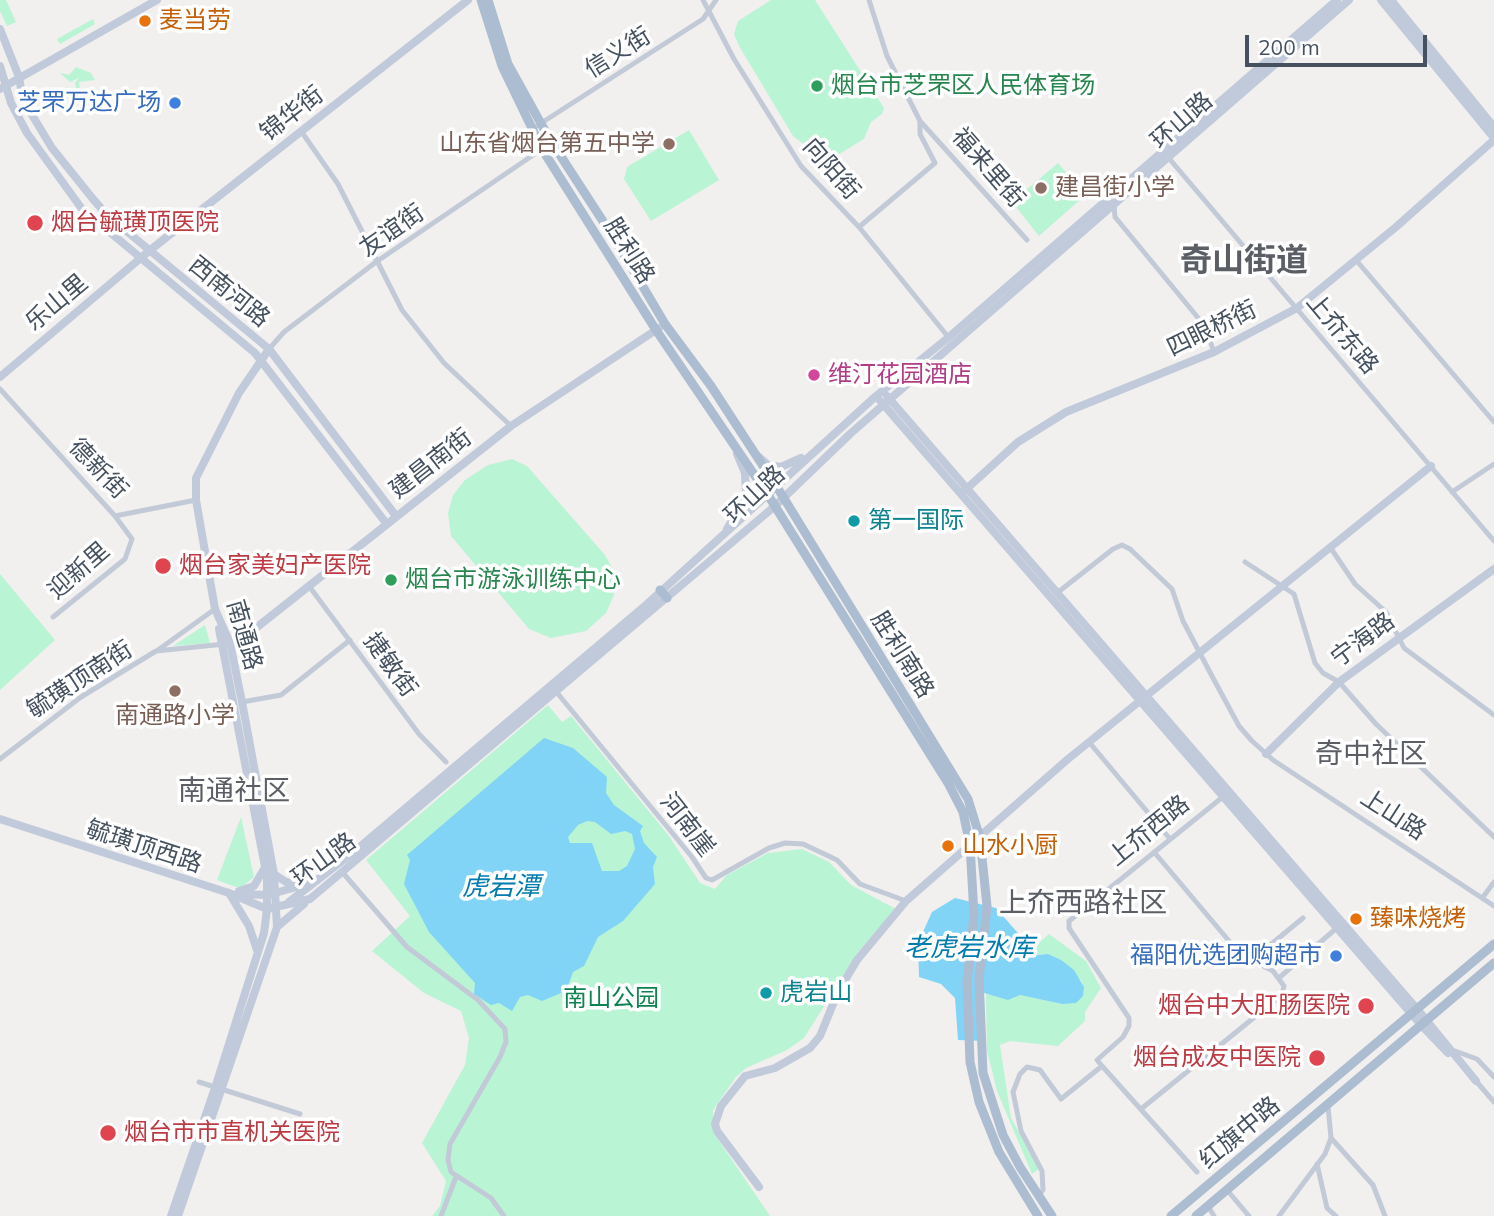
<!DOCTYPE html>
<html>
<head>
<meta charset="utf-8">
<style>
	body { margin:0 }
	#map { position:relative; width:1494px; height:1216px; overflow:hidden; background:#f2efef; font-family:Mulish,sans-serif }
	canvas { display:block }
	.scale { position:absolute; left:1245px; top:35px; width:182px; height:32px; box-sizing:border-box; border:4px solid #45515f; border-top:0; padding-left:9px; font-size:21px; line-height:24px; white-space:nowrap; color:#45515f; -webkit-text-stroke:5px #fff; paint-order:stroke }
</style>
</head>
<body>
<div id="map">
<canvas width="1494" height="1216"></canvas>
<div class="scale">200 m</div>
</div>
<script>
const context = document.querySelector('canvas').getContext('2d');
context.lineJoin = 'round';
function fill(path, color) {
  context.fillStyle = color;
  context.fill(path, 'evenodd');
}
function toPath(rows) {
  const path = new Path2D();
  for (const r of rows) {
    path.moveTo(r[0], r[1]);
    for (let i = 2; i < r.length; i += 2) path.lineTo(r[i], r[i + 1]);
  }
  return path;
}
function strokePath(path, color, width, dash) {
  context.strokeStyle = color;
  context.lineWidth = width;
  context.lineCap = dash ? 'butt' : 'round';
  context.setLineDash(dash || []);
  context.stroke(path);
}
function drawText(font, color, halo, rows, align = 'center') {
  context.font = font + ' Mulish,"Noto Sans SC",sans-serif';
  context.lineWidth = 7;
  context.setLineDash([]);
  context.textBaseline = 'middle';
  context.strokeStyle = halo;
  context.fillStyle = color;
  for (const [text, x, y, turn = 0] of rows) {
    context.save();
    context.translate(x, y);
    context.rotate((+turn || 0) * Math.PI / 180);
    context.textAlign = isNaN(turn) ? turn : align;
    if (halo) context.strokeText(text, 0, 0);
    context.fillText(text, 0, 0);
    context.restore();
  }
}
fill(toPath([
	[0,0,6,0,16,22,7,26,0,11],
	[771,0,815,0,884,108,882,114,871,122,864,139,836,156,818,155,793,136,739,46,734,34,738,21],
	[93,19,95,24,60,44,57,39],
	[76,67,91,73,95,80,79,82,80,91,77,92,75,83,79,78,70,82,60,73,69,75],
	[689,130,719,180,651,221,624,179,627,167],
	[1058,163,1082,191,1082,198,1039,236,1012,202],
	[512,459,527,466,605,555,615,573,614,595,606,613,586,631,551,638,529,629,451,536,448,513,453,495,465,480,488,465],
	[0,574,55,640,0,690],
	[205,625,210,643,173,646],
	[548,705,562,722,571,716,669,836,700,883,715,889,727,875,768,853,802,849,829,862,851,885,896,909,858,952,804,1038,787,1050,746,1068,736,1077,713,1110,713,1132,770,1216,432,1216,440,1206,446,1181,422,1143,465,1065,469,1038,461,1011,424,993,372,951,410,916,366,860],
	[241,817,254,877,243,886,236,887,217,880],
	[1049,934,1086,961,1101,988,1085,1012,1085,1021,1058,1046,1010,1041,1000,1045,1011,1118,1039,1169,1032,1174,997,1091,987,1051,986,998,986,994,1008,999,1020,995,1062,1004,1083,996,1082,981,1048,954,1037,955,1031,950]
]), '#b9f4d4');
fill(toPath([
	[544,738,573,748,607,777,606,793,614,805,643,826,640,831,644,843,657,857,653,867,655,884,623,921,598,937,584,966,573,972,566,991,542,1001,528,995,520,997,512,1011,499,1003,491,1005,474,994,475,983,429,932,404,884,410,860,407,855],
	[587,821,595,822,611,834,625,831,632,834,635,849,627,866,619,871,602,871,592,843,570,843,568,837,578,825],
	[955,898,996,908,1037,955,1048,954,1061,960,1074,970,1084,987,1083,996,1076,1003,1062,1004,1020,995,1008,1000,984,993,985,1041,958,1040,955,998,941,984,919,977,918,943,932,912]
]), '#81d4f6');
strokePath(toPath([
	[703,0,734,59,801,166,859,227,949,338],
	[920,121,1027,240],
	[532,129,703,19,716,0],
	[301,131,338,184,402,310,444,363,511,426],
	[1167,156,1494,541],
	[1114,205,1115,217,1204,325,1214,352],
	[859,227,935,163,920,134,920,121,887,56,869,0],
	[1356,260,1494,422],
	[269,349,284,332,376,262,542,149],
	[0,389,115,516,196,500],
	[1452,492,1494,464],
	[1330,547,1355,584,1386,612,1404,648,1494,715],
	[1245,562,1294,594,1315,663,1323,673,1339,682,1376,724,1494,837],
	[309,586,419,734,446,762],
	[1057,593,1113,549,1122,545,1130,549,1172,589,1183,621,1213,678,1239,726,1252,741,1273,760,1494,906],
	[53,617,125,559,132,539,115,516],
	[158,650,215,609],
	[554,689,692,857,706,878,712,880,769,848,785,843,803,844,837,860,860,884,906,901],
	[242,702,281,695,350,640],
	[1089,742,1170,839],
	[0,759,81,697,156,651,225,644],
	[343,873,407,947,478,1000,505,1029,506,1042,500,1057,450,1144,448,1160,451,1172,491,1198,504,1216],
	[1483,897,1494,882],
	[1257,961,1269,946,1303,918],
	[1280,977,1339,926],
	[1455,1051,1477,1059,1494,1077],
	[1102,1066,1197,1172],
	[1476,1081,1494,1102],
	[199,1082,300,1114],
	[1141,1109,1277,999,1282,994,1284,986,1273,971,1240,954,1154,852],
	[1331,1138,1373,1185,1385,1216],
	[1317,1164,1327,1208,1336,1216],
	[1227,1190,1249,1216],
	[1038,1196,1043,1190,1042,1171,1021,1131,1013,1092,1020,1074,1027,1067,1040,1070,1061,1099,1102,1066,1097,1060,1123,1037,1129,1026,1129,1018,1069,928,1069,921,1224,796],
	[1208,1206,1214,1216],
	[441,1216,456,1177],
	[1279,1216,1325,1154,1331,1138,1328,1106]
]), '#c1cad6', 5);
strokePath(toPath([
	[1381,0,1494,138],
	[1391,0,1494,127],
	[0,29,19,77,23,100,52,148,93,199,107,215,269,349,396,516],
	[0,66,11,103,27,133,82,209,255,353,386,523],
	[0,89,157,0],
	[0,377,149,251,468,0],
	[876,396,1421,1025,1448,1053],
	[887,396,1418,1010,1476,1081],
	[759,457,768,465,781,467,801,458],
	[962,493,1018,442,1066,412,1214,352,1297,308,1396,227,1494,140],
	[727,529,746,496,745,473,737,454],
	[230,643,237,643,511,426,659,328],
	[1266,754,1339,682,1494,569],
	[0,819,229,893,267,909,310,899,775,506,851,433,1349,0],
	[274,874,286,882,300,885],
	[239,891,254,886,264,869],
	[229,893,249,926,257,950],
	[239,894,268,895,307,884],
	[289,902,356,850,646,605,876,396,949,337,1337,0],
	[277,927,304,904],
	[759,1187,717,1131,715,1124,721,1106,745,1076,775,1068,810,1048,820,1036,838,992,857,960,906,901,1068,759,1431,466],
	[171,1216,216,1085,264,933,267,909,267,877,219,629],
	[178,1216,277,927,274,874,242,702,230,643,215,609,196,500,196,478,239,393,269,349]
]), '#c0cada', 8);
strokePath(toPath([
	[481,0,502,66,542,149,656,330,768,495,948,783,963,812,970,845,974,915,967,982,970,1062,979,1102,999,1152,1038,1216],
	[488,0,508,64,549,138,619,246,665,324,711,386,782,495,968,799,980,838,987,906,979,979,983,1073,1003,1135,1020,1167,1052,1216],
	[660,590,667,598],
	[1171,1216,1494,944],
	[1196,1216,1494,963]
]), '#acbcd1', 9);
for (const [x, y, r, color] of [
	[145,21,7,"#e8710a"],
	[817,86,7,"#2e9e5b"],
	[175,103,7,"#3f7fe0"],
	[669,144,7,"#8d6e63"],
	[1041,188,7,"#8d6e63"],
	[35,223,9,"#e0444e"],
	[814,375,7,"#d1479c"],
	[854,521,7,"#0f9aa8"],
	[163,566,9,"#e0444e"],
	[391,580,7,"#2e9e5b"],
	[175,691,7,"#8d6e63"],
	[948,846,7,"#e8710a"],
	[1356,919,7,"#e8710a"],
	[1336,956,7,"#3f7fe0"],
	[766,993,7,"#0f9aa8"],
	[1366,1006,9,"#e0444e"],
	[1317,1058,9,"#e0444e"],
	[108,1133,9,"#e0444e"]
]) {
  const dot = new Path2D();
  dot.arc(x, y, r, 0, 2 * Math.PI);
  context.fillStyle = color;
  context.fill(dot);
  strokePath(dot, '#fff', 2.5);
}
drawText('24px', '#c56008', '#fff', [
	["麦当劳",159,21],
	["山水小厨",962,846],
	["臻味烧烤",1370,919]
], 'left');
drawText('24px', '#45515f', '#fff', [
	["信义街",618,53,-32],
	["锦华街",292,114,-38],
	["环山路",1182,121,-41],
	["福来里街",988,168,49],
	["向阳街",831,169,49],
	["友谊街",392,231,-35],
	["胜利路",629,251,58],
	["西南河路",229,292,39],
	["乐山里",57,303,-40],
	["四眼桥街",1212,329,-26],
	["上夼东路",1342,334,50],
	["建昌南街",431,464,-38],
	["德新街",98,469,46],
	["环山路",755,495,-43],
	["迎新里",79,571,-41],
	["南通路",244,635,74],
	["宁海路",1363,640,-37],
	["胜利南路",902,655,58],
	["捷敏街",390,665,54],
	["毓璜顶南街",80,680,-33],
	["上山路",1393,815,33],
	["河南崖",687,825,52],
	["上夼西路",1149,831,-39],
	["毓璜顶西路",144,847,18],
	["环山路",324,860,-36],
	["红旗中路",1240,1133,-40]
]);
drawText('24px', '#27864d', '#fff', [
	["烟台市芝罘区人民体育场",831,86],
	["烟台市游泳训练中心",405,580]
], 'left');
drawText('24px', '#366cbe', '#fff', [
	["芝罘万达广场",161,103],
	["福阳优选团购超市",1322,956]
], 'right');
drawText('24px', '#785e54', '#fff', [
	["山东省烟台第五中学",655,144],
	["建昌街小学",1055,188,"left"],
	["南通路小学",175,716,"center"]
], 'right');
drawText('24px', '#be3a42', '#fff', [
	["烟台毓璜顶医院",51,223],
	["烟台家美妇产医院",179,566],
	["烟台中大肛肠医院",1350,1006,"right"],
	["烟台成友中医院",1301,1058,"right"],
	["烟台市市直机关医院",124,1133]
], 'left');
drawText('24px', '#b23c85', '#fff', [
	["维汀花园酒店",828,375]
], 'left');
drawText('24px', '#0d838f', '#fff', [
	["第一国际",868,521],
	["虎岩山",780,993]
], 'left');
drawText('24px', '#0d8352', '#fff', [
	["南山公园",611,999]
]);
drawText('italic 26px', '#017caf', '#fff', [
	["虎岩潭",501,887],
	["老虎岩水库",969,948]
]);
drawText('28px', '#5b5f65', '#fff', [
	["奇中社区",1371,755],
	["南通社区",234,792],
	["上夼西路社区",1083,904]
]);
drawText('bold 32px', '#5b5f65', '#fff', [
	["奇山街道",1244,261]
]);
</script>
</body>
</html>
